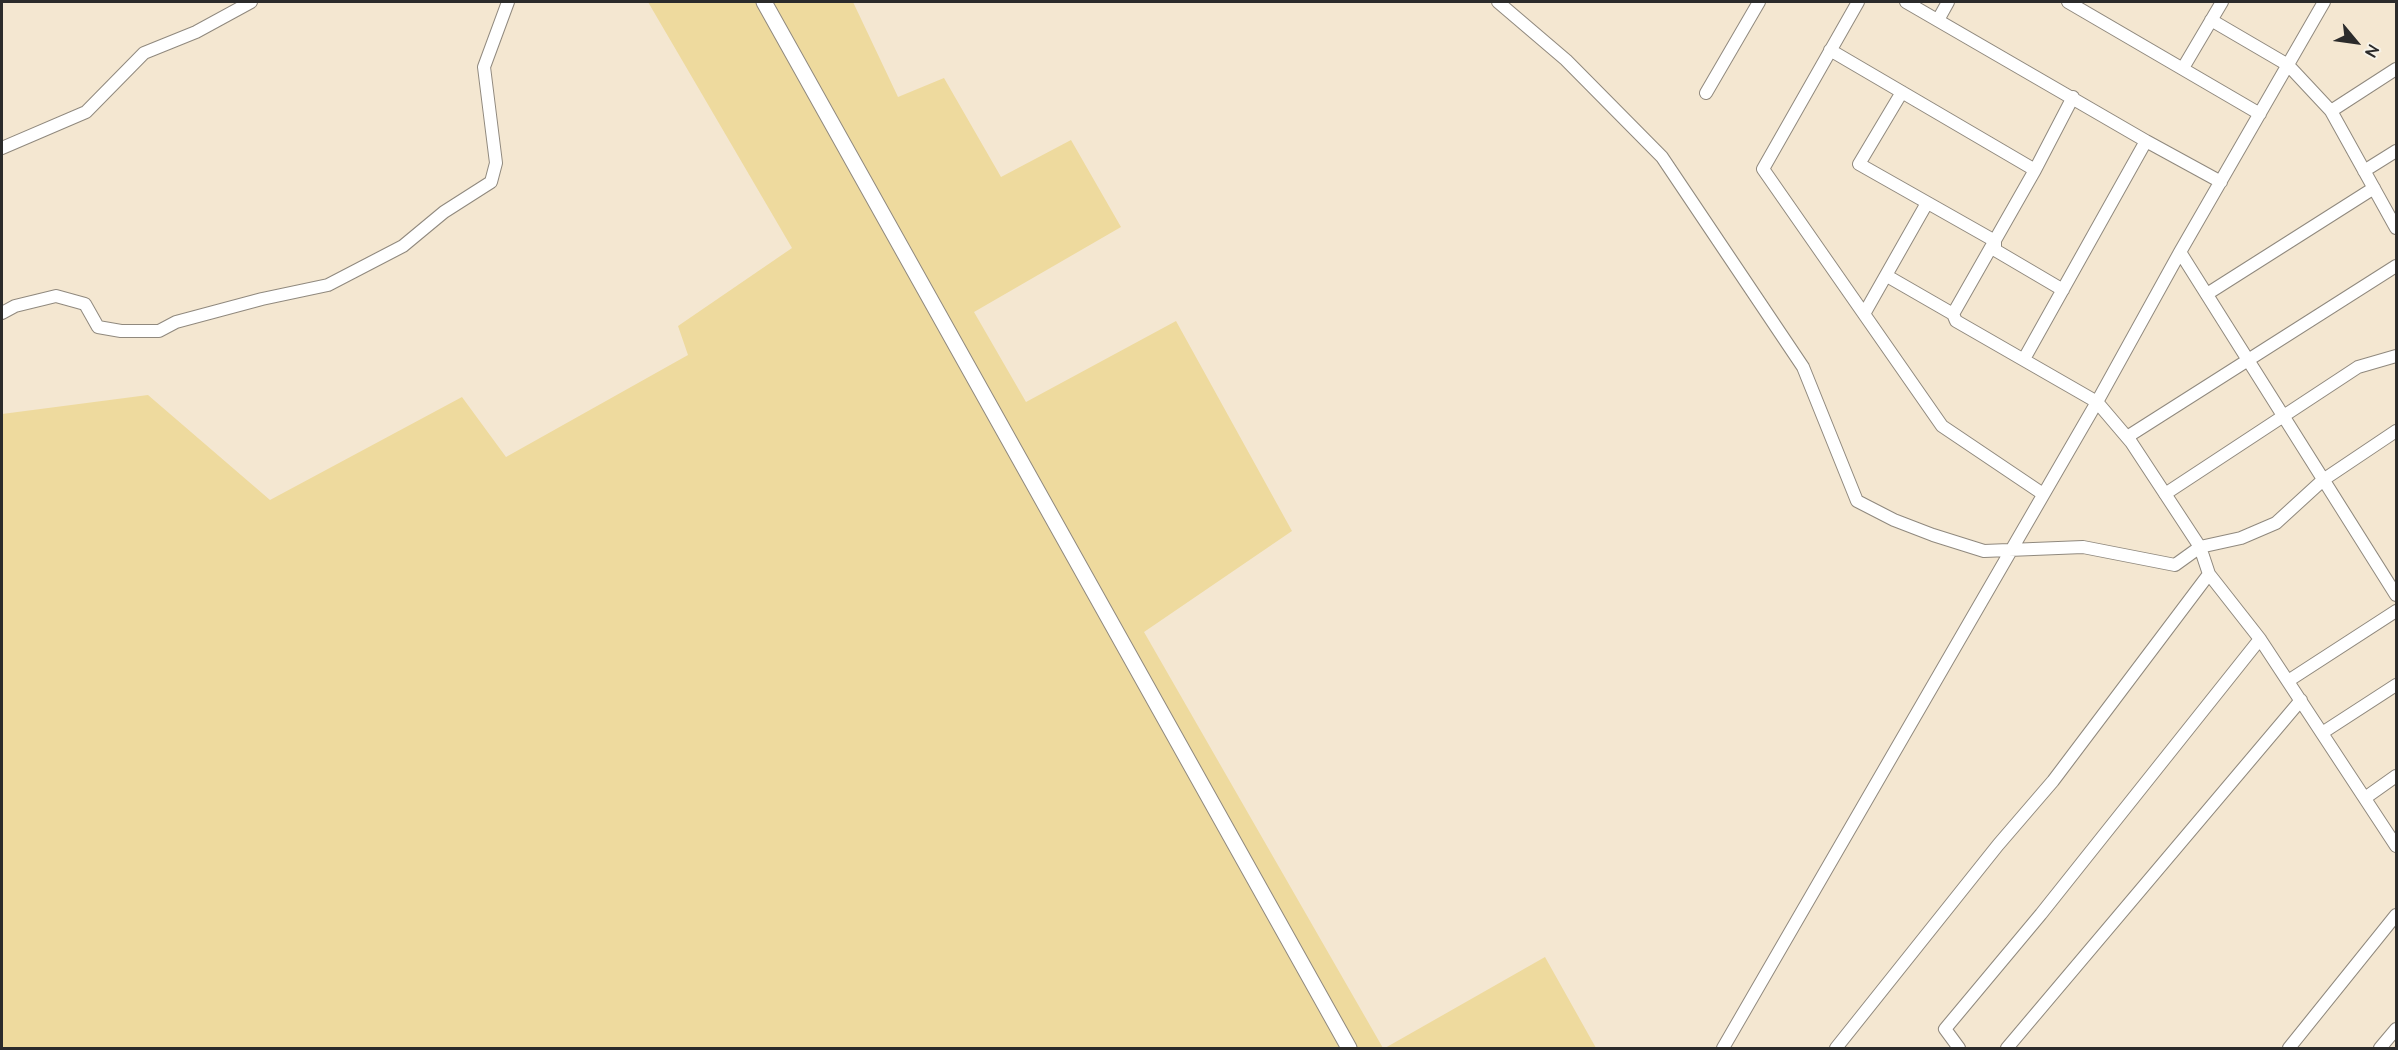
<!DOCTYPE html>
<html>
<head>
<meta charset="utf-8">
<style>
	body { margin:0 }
	#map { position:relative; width:2398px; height:1050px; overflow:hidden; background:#f4e7d1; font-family:"Architects Daughter",sans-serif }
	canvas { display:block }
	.frame { position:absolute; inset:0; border:3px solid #2b2b2b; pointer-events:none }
	.north { position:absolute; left:2326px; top:12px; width:60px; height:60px; -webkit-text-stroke:4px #f7f3e8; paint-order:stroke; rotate:119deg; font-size:16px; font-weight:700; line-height:24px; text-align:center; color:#2b2b2b }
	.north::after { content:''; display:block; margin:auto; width:21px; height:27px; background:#2b2b2b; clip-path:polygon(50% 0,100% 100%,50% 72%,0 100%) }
</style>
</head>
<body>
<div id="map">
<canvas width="2398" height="1050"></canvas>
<div class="frame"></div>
<div class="north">N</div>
</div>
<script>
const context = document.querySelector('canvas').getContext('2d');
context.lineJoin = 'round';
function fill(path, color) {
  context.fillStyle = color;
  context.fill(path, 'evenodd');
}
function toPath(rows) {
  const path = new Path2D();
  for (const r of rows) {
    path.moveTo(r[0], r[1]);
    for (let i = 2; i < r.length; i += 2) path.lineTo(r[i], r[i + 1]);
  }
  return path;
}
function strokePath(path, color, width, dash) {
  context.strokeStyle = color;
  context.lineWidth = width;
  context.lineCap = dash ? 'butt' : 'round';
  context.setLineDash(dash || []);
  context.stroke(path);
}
fill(toPath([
	[648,2,853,2,898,97,944,78,1001,177,1071,140,1121,227,974,312,1026,402,1176,321,1292,531,1144,632,1383,1048,2,1048,2,414,148,395,270,500,462,397,506,457,688,355,678,326,792,248],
	[1545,957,1596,1048,1384,1048,1385,1048]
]), '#eeda9e');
const minor = toPath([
	[1498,2,1566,60,1662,157,1803,367,1857,501,1894,520,1933,535,1984,551,2083,547,2175,565,2200,547,2241,538,2276,523,2323,480,2396,431],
	[1858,2,1763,169,1942,426,2043,494],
	[1906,2,2146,141,2221,182],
	[2068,2,2260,114],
	[1938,20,1948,2],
	[2211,20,2288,65,2331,111,2396,228],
	[1830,50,2035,170],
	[2183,68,2222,2],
	[1902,92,1859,164,1995,241,1995,250,2063,290],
	[1706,93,1759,2],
	[2331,111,2396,69],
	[2,148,86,112,144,53,196,32,251,2],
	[2364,171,2396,151],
	[2180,252,2396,595],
	[1887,276,1953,314,1956,321,2097,402,2131,442,2200,547,2209,574,2260,639,2396,846],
	[2207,294,2374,188],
	[2,313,15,306,56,296,85,304,98,327,121,331,159,331,176,322,262,299,328,285,403,246,444,212,491,182,496,163,484,67,508,2],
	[1864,314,1927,203],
	[1953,314,2035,170,2073,97],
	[2024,359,2146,141],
	[2127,437,2396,266],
	[2165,494,2358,367,2396,356],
	[2288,681,2396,611],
	[2322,733,2396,685],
	[2365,798,2396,776],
	[1723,1048,2097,402,2180,252,2324,2],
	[1836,1048,1998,845,2053,781,2209,574],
	[1959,1048,1945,1029,2041,914,2260,639],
	[2007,1048,2301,700],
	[2289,1048,2396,915],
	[2380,1048,2396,1029]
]);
const major = toPath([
	[764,2,1349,1048]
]);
strokePath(minor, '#90897e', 14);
strokePath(major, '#90897e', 17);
strokePath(minor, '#fff', 12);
strokePath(major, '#fff', 15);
</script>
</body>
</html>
